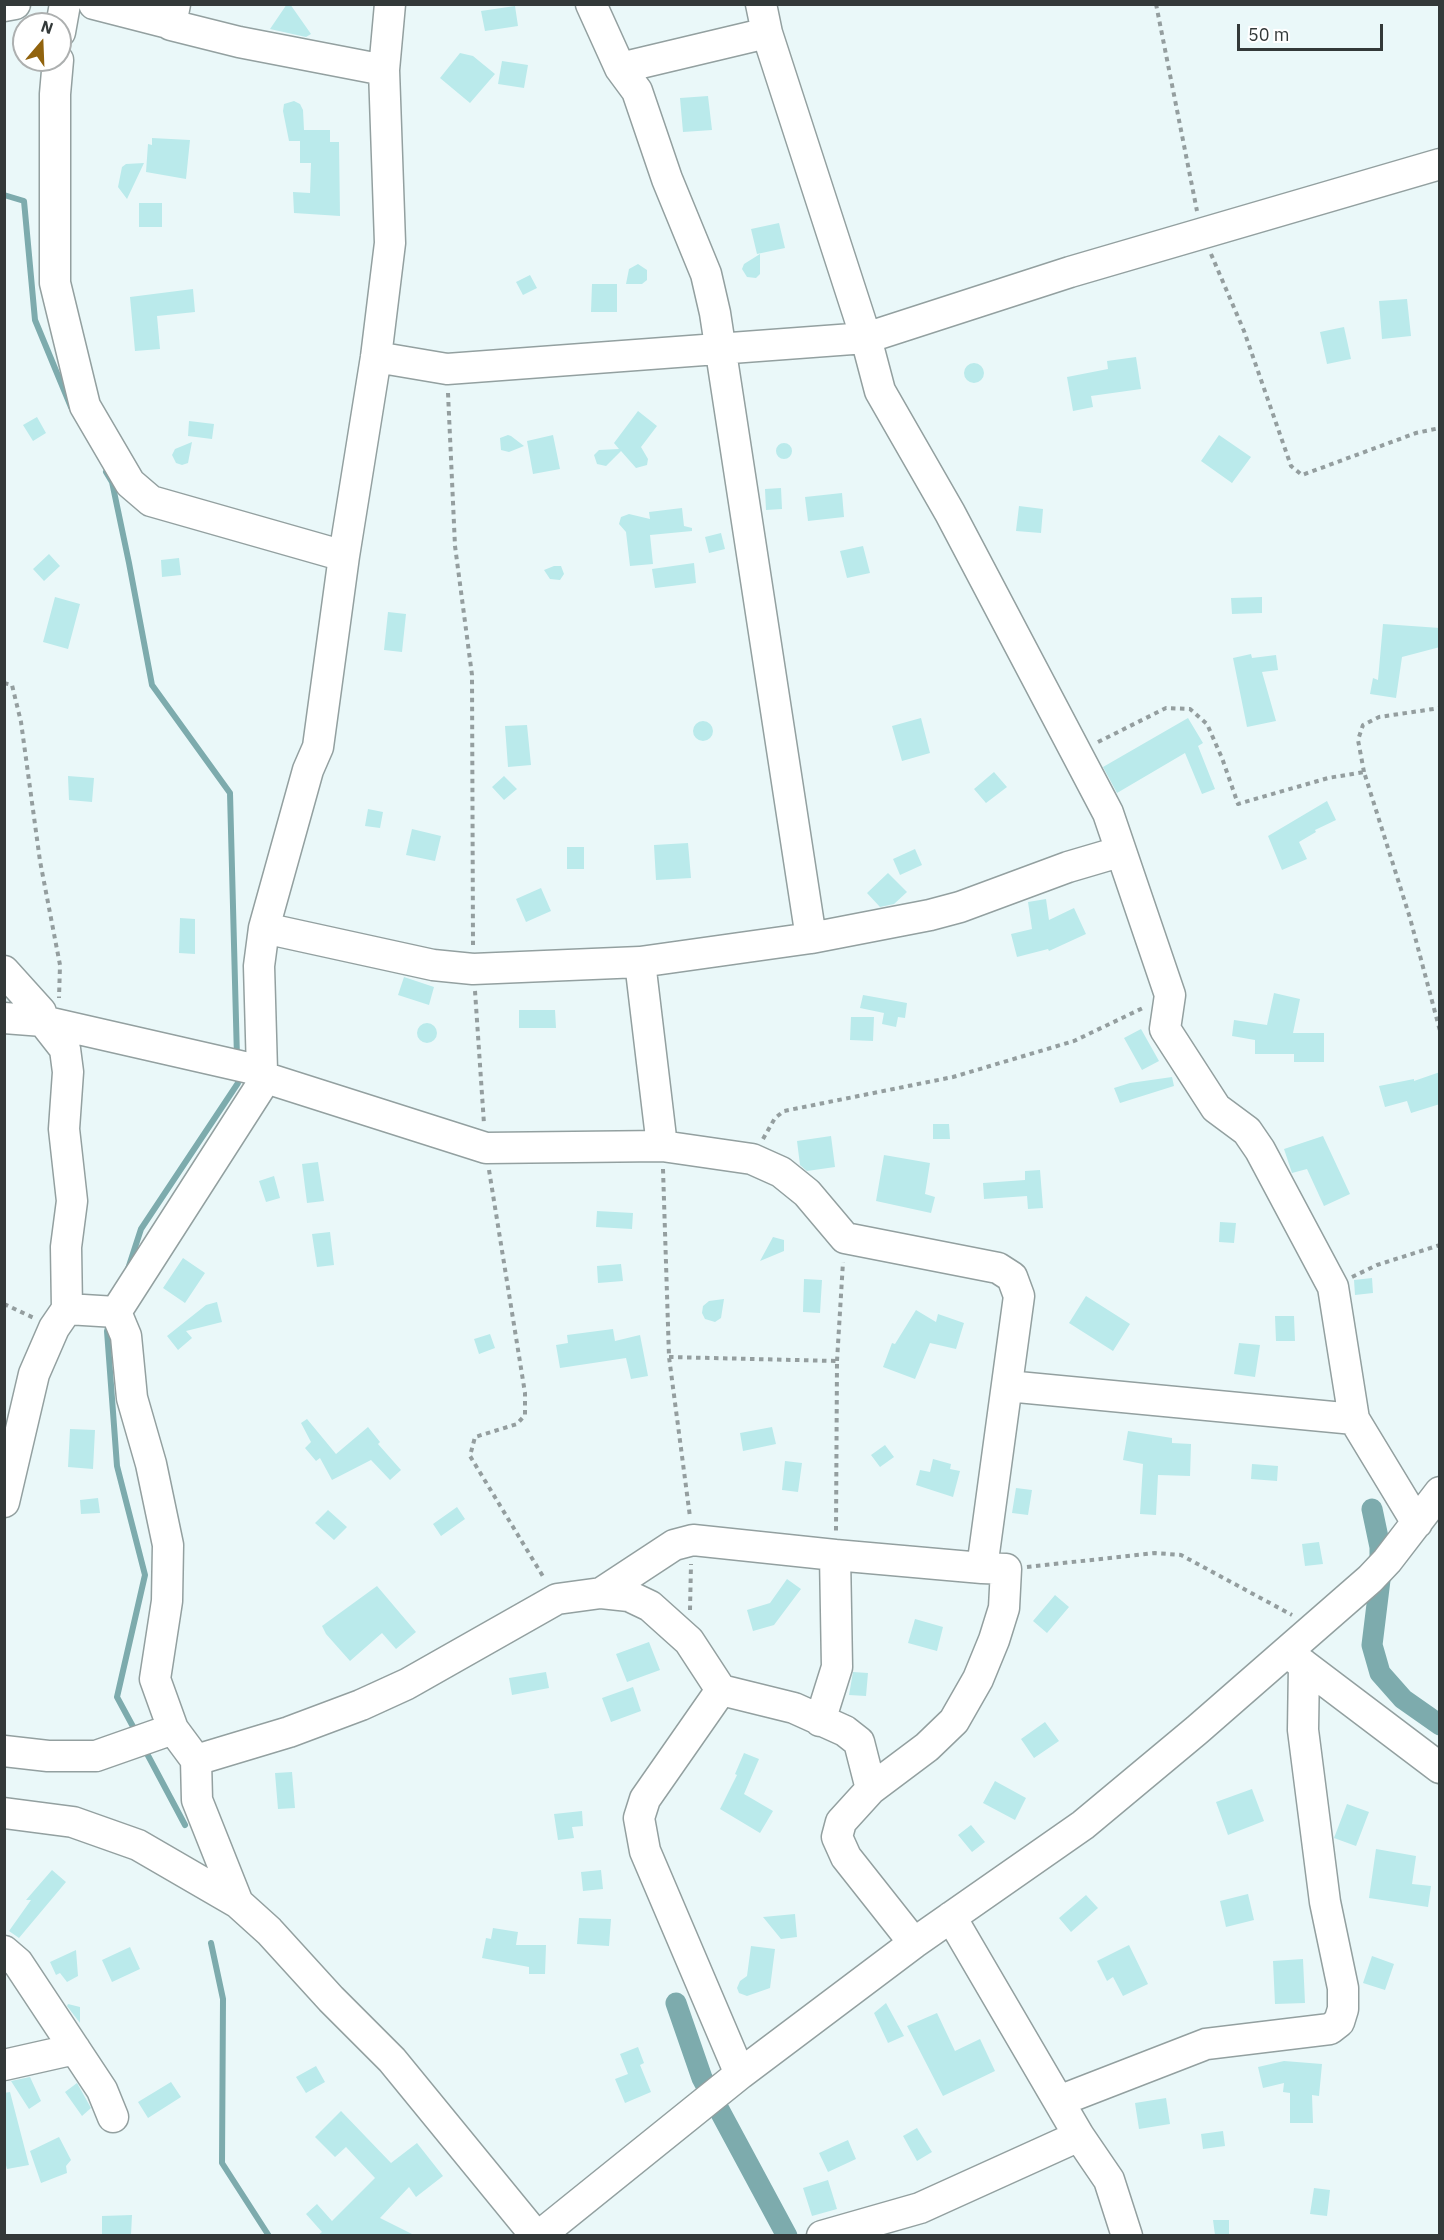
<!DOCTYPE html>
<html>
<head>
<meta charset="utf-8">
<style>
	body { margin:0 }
	#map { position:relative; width:1444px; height:2240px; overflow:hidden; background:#eaf8f9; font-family:"IBM Plex Sans",sans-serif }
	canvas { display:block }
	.frame { position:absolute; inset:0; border:6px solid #333939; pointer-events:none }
	.north { position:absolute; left:12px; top:12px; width:60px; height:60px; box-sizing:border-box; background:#fff; border:2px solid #adb0b0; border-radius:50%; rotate:19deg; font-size:16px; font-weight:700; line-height:24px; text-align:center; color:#333939 }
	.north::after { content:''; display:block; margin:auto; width:21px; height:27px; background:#91630e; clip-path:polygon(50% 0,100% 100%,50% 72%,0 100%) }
	.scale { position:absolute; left:1237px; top:24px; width:146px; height:27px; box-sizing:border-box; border:3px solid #333939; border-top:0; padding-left:8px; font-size:18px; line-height:21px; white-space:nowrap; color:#333939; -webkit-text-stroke:4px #fff; paint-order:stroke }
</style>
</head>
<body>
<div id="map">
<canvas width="1444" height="2240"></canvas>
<div class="frame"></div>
<div class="north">N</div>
<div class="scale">50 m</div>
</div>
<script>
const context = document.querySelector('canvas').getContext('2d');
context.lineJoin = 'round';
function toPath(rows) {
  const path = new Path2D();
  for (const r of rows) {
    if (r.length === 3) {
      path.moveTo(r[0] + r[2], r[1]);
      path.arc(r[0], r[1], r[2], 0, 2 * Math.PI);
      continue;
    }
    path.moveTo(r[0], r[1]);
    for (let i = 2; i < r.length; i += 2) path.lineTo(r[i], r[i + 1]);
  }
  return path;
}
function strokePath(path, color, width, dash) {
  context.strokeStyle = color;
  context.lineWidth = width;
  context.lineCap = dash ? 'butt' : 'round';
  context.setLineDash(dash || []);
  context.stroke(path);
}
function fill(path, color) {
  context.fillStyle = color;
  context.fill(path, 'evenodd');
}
strokePath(toPath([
	[4,195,24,201,35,320,71,407],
	[106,472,112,482,129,563,152,685,230,793,237,1058],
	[128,1269,141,1229,238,1083,238,1074],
	[109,1324,107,1331,117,1466,145,1575,117,1697,137,1734],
	[144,1748,185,1825],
	[211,1943,223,1999,222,2163,269,2236]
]), '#7dabad', 6);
strokePath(toPath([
	[1372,1509,1380,1547,1380,1580,1372,1645,1380,1673,1403,1699,1440,1725],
	[676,2003,702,2078,787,2236]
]), '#7dabad', 21);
fill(toPath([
	[287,4,290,4,311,34,306,37,270,29],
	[515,6,518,26,485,31,481,11],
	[460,53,473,56,495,74,470,103,440,78],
	[502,61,528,65,524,88,498,84],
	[708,96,712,130,683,132,680,98],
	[294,101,300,104,303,110,304,130,330,130,330,142,339,142,340,216,294,213,293,192,310,193,311,163,300,163,300,141,289,141,283,111,284,104],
	[152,138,190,140,186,179,146,172,148,144,152,145],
	[144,163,127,199,118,187,122,167,126,164],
	[139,203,162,203,162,227,139,227],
	[779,223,785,248,757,254,751,229],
	[760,254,760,274,756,278,747,277,742,269,744,264],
	[638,264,647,270,647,280,642,284,626,284,629,269],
	[530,275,537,288,523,295,516,282],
	[592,284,617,284,617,312,591,312],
	[193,289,195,312,157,316,160,349,135,351,130,297],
	[1407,299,1411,336,1382,339,1379,301],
	[1344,327,1351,359,1327,364,1320,332],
	[1136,357,1141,389,1091,396,1093,407,1073,411,1067,377,1108,369,1107,361],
	[974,373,10],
	[638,411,657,426,641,447,648,459,647,465,636,468,621,451,606,466,597,464,594,455,599,450,619,449,614,443],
	[37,417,46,433,33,441,23,425],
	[189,421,214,424,212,439,188,436],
	[508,435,511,436,524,446,509,452,501,450,500,438],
	[553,435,560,469,533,474,527,441],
	[1219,435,1251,457,1232,483,1201,461],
	[192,442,188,463,182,465,176,463,172,455,175,449],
	[784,451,8],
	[781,488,782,509,766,510,765,489],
	[842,493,844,517,808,521,805,497],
	[1019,506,1043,509,1041,533,1016,531],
	[682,508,684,526,692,528,692,531,650,535,653,564,630,566,626,532,619,524,621,517,629,514,650,519,649,512],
	[721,533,725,549,709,553,705,537],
	[863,546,870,573,847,578,840,551],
	[49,554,60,566,44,581,33,569],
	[179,558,181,575,162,577,161,560],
	[694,563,696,583,655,588,652,569],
	[554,566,561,566,564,574,560,580,550,579,544,570],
	[55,597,80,604,68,649,43,642],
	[1262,597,1262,613,1232,614,1231,598],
	[388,612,406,614,402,652,384,650],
	[1383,624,1440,628,1440,647,1402,657,1396,698,1370,694,1373,678,1378,680],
	[1251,654,1252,658,1276,655,1278,670,1262,672,1276,721,1247,727,1233,658],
	[921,718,930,753,902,761,892,726],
	[1188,718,1203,743,1198,746,1215,789,1202,794,1185,753,1117,793,1103,767],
	[703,731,10],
	[527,725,531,765,508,767,505,726],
	[994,772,1007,787,986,803,974,789],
	[68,776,94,778,92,802,69,800],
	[504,776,517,789,504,800,492,787],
	[1327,801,1336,820,1315,830,1316,832,1299,842,1307,859,1282,870,1268,836],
	[368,809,383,812,380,828,365,826],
	[412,829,441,836,435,861,406,855],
	[688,843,691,878,656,880,654,845],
	[567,847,584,847,584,869,567,869],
	[915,849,922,865,900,875,893,859],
	[888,873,907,892,894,904,880,907,867,893],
	[541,888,551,911,526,922,516,899],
	[1046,899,1049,920,1074,908,1086,934,1049,951,1048,949,1017,957,1011,934,1032,929,1028,902],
	[180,918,195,919,195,954,179,953],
	[404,977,434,987,429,1005,398,995],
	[1274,993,1300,999,1293,1033,1324,1033,1324,1062,1294,1062,1294,1054,1255,1054,1255,1040,1232,1036,1234,1020,1267,1025],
	[863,995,907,1003,905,1018,898,1017,896,1027,882,1024,884,1013,860,1008],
	[519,1010,555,1010,556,1028,519,1028],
	[851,1017,874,1017,873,1041,850,1040],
	[427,1033,10],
	[1141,1029,1159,1061,1142,1070,1124,1038],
	[1440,1072,1440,1104,1411,1113,1407,1101,1385,1107,1379,1086,1414,1079,1414,1081],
	[1172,1077,1174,1086,1120,1103,1114,1088,1130,1083],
	[933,1124,949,1124,950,1139,933,1139],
	[831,1136,835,1167,807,1171,800,1165,797,1141],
	[1323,1136,1350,1194,1324,1206,1307,1169,1292,1173,1284,1149],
	[884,1155,930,1163,925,1194,935,1197,931,1213,876,1201],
	[318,1162,324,1201,307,1203,302,1164],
	[1040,1170,1043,1208,1028,1209,1027,1196,984,1199,983,1183,1025,1180,1025,1171],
	[274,1176,280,1198,266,1202,259,1181],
	[597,1211,633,1213,632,1229,596,1227],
	[1220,1222,1236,1223,1234,1243,1219,1242],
	[330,1232,334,1265,317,1267,312,1234],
	[773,1237,784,1240,784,1251,760,1261],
	[183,1258,205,1273,185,1303,163,1288],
	[621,1264,623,1281,598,1283,597,1266],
	[1372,1278,1373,1293,1355,1295,1354,1280],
	[804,1279,822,1280,820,1313,803,1312],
	[1086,1296,1130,1324,1113,1351,1069,1323],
	[724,1299,721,1318,715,1322,705,1319,702,1313,703,1306,709,1301],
	[217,1302,222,1322,186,1331,192,1338,178,1350,167,1336,206,1305],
	[916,1310,936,1322,938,1314,964,1323,956,1349,930,1343,915,1379,883,1367,892,1343,895,1344],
	[1275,1316,1294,1316,1295,1341,1276,1341],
	[613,1329,615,1341,640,1335,648,1376,631,1379,626,1358,560,1368,556,1345,568,1343,567,1335],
	[490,1334,495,1348,479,1354,474,1339],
	[1239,1343,1260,1345,1255,1377,1234,1374],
	[307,1419,336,1454,368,1427,380,1442,378,1444,401,1470,390,1480,371,1460,332,1480,320,1458,316,1461,305,1448,311,1442,301,1423],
	[772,1427,776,1444,743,1451,740,1433],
	[70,1429,95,1430,93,1469,68,1467],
	[1128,1431,1172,1438,1172,1443,1191,1444,1190,1476,1158,1475,1156,1515,1140,1514,1143,1464,1123,1460],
	[885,1445,894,1457,880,1467,871,1455],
	[933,1459,951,1464,950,1469,960,1471,953,1497,916,1485,920,1470,930,1472],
	[785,1461,802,1463,798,1492,782,1490],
	[1252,1464,1278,1466,1277,1481,1251,1479],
	[1016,1488,1032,1490,1028,1515,1012,1513],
	[98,1498,100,1513,81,1514,80,1500],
	[457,1507,465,1519,441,1536,433,1524],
	[328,1510,347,1527,334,1540,315,1523],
	[1319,1542,1323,1564,1305,1566,1302,1544],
	[787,1579,801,1589,774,1625,753,1631,747,1610,770,1603],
	[377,1586,416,1632,396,1649,382,1633,350,1661,326,1634,322,1626],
	[1055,1595,1069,1607,1047,1633,1033,1621],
	[915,1619,943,1627,937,1651,908,1643],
	[649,1642,660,1670,627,1682,616,1654],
	[546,1672,549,1688,512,1695,509,1678],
	[853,1672,868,1673,866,1696,849,1695],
	[633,1687,641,1711,611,1722,602,1698],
	[1045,1722,1059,1741,1034,1758,1021,1739],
	[744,1753,759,1759,744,1794,773,1811,760,1833,720,1809,737,1775,735,1774],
	[292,1772,295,1808,278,1809,275,1773],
	[995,1781,1026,1798,1015,1820,983,1803],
	[1252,1789,1264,1821,1228,1835,1216,1802],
	[1347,1804,1369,1812,1356,1846,1334,1838],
	[582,1811,583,1826,572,1827,574,1838,558,1840,554,1814],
	[971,1825,985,1842,972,1852,958,1835],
	[1376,1849,1416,1856,1412,1884,1431,1886,1428,1907,1369,1898],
	[52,1870,66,1882,19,1938,9,1931,31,1900,26,1900],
	[601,1870,603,1889,583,1891,581,1872],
	[1248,1894,1254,1920,1226,1927,1220,1901],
	[1086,1895,1098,1908,1071,1932,1059,1918],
	[795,1914,797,1937,781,1939,763,1917],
	[579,1918,611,1919,609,1946,577,1944],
	[493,1928,518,1932,516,1945,546,1945,545,1974,529,1974,529,1967,482,1958,486,1938,491,1939],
	[1129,1945,1148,1984,1123,1996,1113,1977,1107,1981,1097,1961],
	[751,1946,775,1949,770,1988,747,1996,739,1993,737,1988,740,1981,747,1976],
	[130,1947,140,1969,112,1982,102,1960],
	[76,1950,78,1976,67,1982,60,1973,56,1975,50,1962],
	[1372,1956,1394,1964,1385,1990,1363,1983],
	[1303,1959,1305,2003,1275,2004,1273,1961],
	[886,2003,904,2036,888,2043,874,2013],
	[68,2004,80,2007,80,2023,67,2006],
	[937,2013,955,2051,980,2039,995,2071,943,2096,907,2026],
	[638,2047,644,2063,640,2065,651,2092,625,2103,615,2079,628,2074,620,2054],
	[1284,2061,1322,2064,1319,2096,1312,2095,1313,2123,1290,2123,1290,2093,1283,2092,1284,2083,1263,2088,1258,2067],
	[316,2066,325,2082,306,2093,296,2077],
	[30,2077,41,2101,29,2109,11,2081],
	[171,2082,181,2097,148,2118,138,2102],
	[77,2083,91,2108,82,2116,65,2092],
	[10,2092,29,2165,7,2169,4,2158,4,2093],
	[1166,2098,1170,2124,1139,2129,1135,2103],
	[341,2111,391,2163,417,2143,443,2176,416,2197,409,2187,380,2218,414,2235,318,2235,322,2232,306,2214,317,2204,332,2221,375,2178,346,2147,335,2157,315,2137],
	[917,2128,932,2152,917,2161,903,2136],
	[1223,2131,1225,2146,1203,2149,1201,2134],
	[59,2137,71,2160,66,2166,67,2173,41,2183,30,2151],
	[848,2140,856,2159,828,2172,819,2153],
	[828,2180,837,2209,812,2216,803,2188],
	[1314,2188,1330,2190,1327,2216,1310,2214],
	[132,2215,131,2235,102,2235,102,2216],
	[1213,2220,1229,2220,1229,2235,1215,2235]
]), '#baeaeb');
const minor = toPath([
	[94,4,172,24],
	[175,4,171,25,239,42,384,70],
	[591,4,620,68,637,91,667,179,706,274,715,313,811,938],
	[761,4,767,33],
	[4,6,15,4],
	[60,32,65,4],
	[58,60,55,94,55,283,85,406,130,483,151,501,344,556],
	[620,68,767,33,866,338,880,391,950,513,1108,813,1170,995,1165,1029,1216,1108,1247,1131,1260,1150,1333,1287,1354,1419,1417,1523],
	[376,357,447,369,866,338,1070,272,1440,164],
	[264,928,433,965,473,969,640,962],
	[4,971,41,1012,43,1021,65,1049,68,1072,64,1129,72,1201,66,1247,67,1309,54,1328,34,1374,4,1502],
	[4,1018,43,1021,262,1071],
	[266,1078,486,1148,662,1146,640,962,811,938,930,915,960,907,1068,867,1119,852],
	[662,1146,752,1159,781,1172,807,1193,845,1238,998,1268,1012,1277,1019,1296,982,1568,835,1555,837,1667,820,1721],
	[67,1309,116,1312],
	[116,1312,266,1078,262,1071,259,966,264,928,308,770,318,747,344,556,376,357,390,243,384,70,390,4],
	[116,1312,126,1336,132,1398,151,1464,168,1545,167,1601,155,1679,173,1729,196,1760,197,1800,238,1903],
	[1007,1386,1354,1419],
	[601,1593,674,1545,693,1540,835,1555],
	[1292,1656,1440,1768],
	[721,1690,645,1799,639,1818,645,1851,740,2074],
	[4,1751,48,1756,96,1756,173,1729],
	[196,1760,289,1732,361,1705,407,1684,557,1599,601,1593,629,1596,650,1606,689,1641,721,1690,794,1708,845,1731,859,1742,871,1789,841,1822,837,1837,846,1857,914,1943],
	[871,1789,927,1747,954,1721,978,1679,994,1640,1004,1608,1006,1569,982,1568],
	[4,1813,73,1822,138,1845,238,1903,269,1931,331,1999,392,2060,536,2236],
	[951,1917,1079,2136,1109,2180,1127,2236],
	[4,1951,18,1963,102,2090,113,2117],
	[4,2065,75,2049],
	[1059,2101,1206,2044,1330,2029,1339,2022,1343,2009,1343,1988,1325,1902,1303,1730,1304,1665],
	[539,2236,740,2074,914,1943,1083,1825,1197,1730,1370,1579,1387,1561,1440,1492],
	[822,2236,920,2208,1079,2136]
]);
strokePath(minor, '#93a0a0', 33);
strokePath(toPath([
	[1156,4,1197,211],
	[1211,254,1244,331,1291,466,1302,475,1416,433,1440,428],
	[448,393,455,546,472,675,473,945],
	[4,683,12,685,21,722,40,861,60,965,59,998],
	[1098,742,1166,708,1190,709,1207,724,1222,758,1238,804,1328,778,1364,772,1410,918,1440,1031],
	[1364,772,1358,740,1363,725,1379,717,1440,708],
	[475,991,484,1124],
	[763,1139,775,1118,784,1111,953,1077,1074,1041,1145,1007],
	[663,1169,669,1357,690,1517],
	[489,1170,525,1393,525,1415,517,1424,475,1437,470,1456,544,1578],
	[1352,1277,1377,1265,1440,1245],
	[4,1304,34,1318],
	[669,1357,837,1361,836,1531],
	[837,1361,843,1262],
	[1027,1567,1155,1553,1181,1555,1292,1615],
	[690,1610,691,1564]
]), '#949e9f', 4, [4.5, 4.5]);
strokePath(minor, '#fff', 30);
</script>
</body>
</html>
